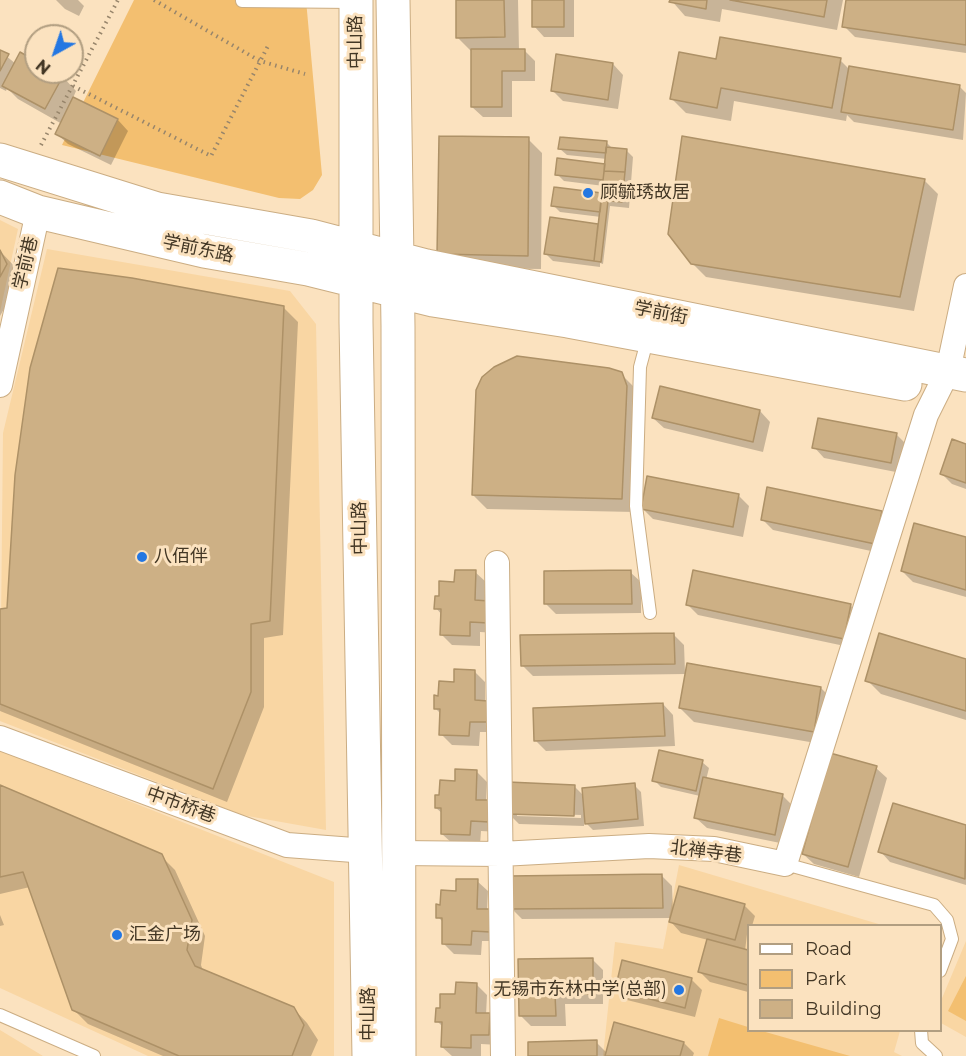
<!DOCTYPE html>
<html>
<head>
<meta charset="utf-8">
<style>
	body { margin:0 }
	#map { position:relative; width:966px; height:1056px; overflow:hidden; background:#fbe2bf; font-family:Montserrat,sans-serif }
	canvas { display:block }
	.legend { position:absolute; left:747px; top:924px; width:195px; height:108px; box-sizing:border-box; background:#fbe2bf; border:2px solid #b19e81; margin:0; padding:8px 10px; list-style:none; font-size:18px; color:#433725 }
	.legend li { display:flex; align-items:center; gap:12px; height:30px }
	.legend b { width:30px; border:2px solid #b19e81 }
	.north { position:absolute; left:24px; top:24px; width:60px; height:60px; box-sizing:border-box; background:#fbe2bf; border:2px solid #b19e81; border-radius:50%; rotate:220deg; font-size:16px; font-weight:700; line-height:24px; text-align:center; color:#433725 }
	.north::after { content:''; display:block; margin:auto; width:21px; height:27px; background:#2477e2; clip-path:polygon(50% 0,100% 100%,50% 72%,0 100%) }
</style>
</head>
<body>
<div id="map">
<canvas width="966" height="1056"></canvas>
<ul class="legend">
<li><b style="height:8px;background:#fff"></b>Road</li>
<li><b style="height:16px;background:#f3bf70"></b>Park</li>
<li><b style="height:16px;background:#cdb085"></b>Building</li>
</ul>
<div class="north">N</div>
</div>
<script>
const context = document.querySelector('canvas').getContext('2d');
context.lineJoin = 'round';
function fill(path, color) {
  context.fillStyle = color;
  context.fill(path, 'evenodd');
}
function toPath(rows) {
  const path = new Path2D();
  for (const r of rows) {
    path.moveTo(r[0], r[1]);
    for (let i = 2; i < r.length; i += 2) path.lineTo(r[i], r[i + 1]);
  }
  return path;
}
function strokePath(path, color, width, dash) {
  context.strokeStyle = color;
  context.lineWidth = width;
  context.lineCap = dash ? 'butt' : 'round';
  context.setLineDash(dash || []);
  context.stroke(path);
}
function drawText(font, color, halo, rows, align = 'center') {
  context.font = font + ' Montserrat,"Noto Sans SC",sans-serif';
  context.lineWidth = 6;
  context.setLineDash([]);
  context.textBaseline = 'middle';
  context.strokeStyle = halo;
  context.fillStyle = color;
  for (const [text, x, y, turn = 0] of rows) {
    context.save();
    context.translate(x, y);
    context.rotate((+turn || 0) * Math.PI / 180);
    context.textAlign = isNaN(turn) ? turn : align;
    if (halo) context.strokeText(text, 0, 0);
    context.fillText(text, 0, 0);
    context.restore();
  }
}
fill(toPath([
	[0,220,18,229,0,312],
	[47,249,290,291,316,324,326,830,242,815,0,721,3,433],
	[0,750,334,882,334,1056,148,1056,0,988],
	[679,865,882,925,748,926,748,1030,900,1031,894,1052,902,1056,603,1056,615,942,663,949],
	[966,941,966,1037,941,1023,940,1003],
	[0,1030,43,1056,0,1056]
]), '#f9d6a3');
fill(toPath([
	[134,0,306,0,322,175,313,190,300,199,279,198,62,145],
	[966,976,966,1021,948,1011],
	[719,1018,748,1027,748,1030,762,1031,850,1056,708,1056]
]), '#f3bf70');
fill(toPath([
	[56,0,78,0,84,6,79,16,65,9],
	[457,0,518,0,519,50,524,50,535,61,535,81,512,81,512,117,483,117,472,107,472,52,458,38],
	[534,0,574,0,574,37,544,37,534,26],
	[671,0,843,0,837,30,722,9,720,22,685,16],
	[848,0,966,2,966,53,855,37,844,26],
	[0,51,16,64,36,63,36,72,53,72,63,77,76,91,73,98,118,120,128,131,111,165,68,144,57,134,62,124,18,99,7,88,6,91,0,88],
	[840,60,848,68,959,86,966,93,963,140,854,122,847,115,846,121,734,101,731,121,686,113,672,99,717,61],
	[613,64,623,75,618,109,563,101,553,91],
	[528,139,542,153,541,269,453,268,439,254],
	[606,142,613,149,626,150,633,157,629,208,610,206,603,264,600,263,600,267,553,261,546,254,551,219,599,226,601,217,560,212,553,205,604,194,604,186,564,181,557,174,606,165,607,159,567,155,560,149],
	[924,180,938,194,914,311,706,277,692,263],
	[0,251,17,269,21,279,0,316],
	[284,308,298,322,283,635,264,638,264,707,227,802,0,711,0,611,8,609],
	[621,374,635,388,635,512,487,509,473,495],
	[760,411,770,422,763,452,664,428,653,418],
	[896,434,907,445,901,473,824,458,814,447],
	[966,446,966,489,952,484,942,474],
	[738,495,749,506,743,537,653,519,642,508],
	[881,512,891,523,885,554,773,530,763,520],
	[966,539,966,597,913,582,902,571],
	[475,572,486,582,485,602,498,633,480,632,480,646,452,645,441,634,442,615,436,608,441,583,456,583],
	[630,572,641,582,641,613,556,614,546,604],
	[687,604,850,605,861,616,854,648,698,615],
	[674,635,684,645,685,672,821,688,835,702,827,745,694,722,680,708,686,674,533,676,522,665],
	[966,661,966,720,881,694,867,680],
	[475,672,485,682,485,702,498,732,480,732,479,746,452,745,441,734,442,715,435,708,440,697,455,683],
	[663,704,673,715,675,746,546,751,536,741],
	[702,762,709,768,706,780,782,795,793,806,785,844,707,828,696,818,700,796,661,787,654,780],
	[876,768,887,778,859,877,814,864,803,854],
	[476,771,487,782,486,801,499,832,481,831,480,845,453,844,442,834,443,814,436,808,441,797,457,782],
	[634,785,641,792,644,826,593,830,584,821,584,826,519,824,508,813,574,786,584,796],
	[517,813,581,815,581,818,517,816],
	[0,787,161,856,175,870,205,936,201,965,203,971,293,1008,307,1023,318,1040,311,1056,163,1056,88,1024,73,1009,30,887,0,894],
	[894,805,966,827,966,885,890,862,880,851],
	[662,876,672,886,673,912,744,905,755,916,752,926,748,926,745,951,748,952,748,992,710,982,699,971,708,940,681,933,671,922,672,918,522,919,512,909],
	[477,881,488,891,487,911,500,941,482,941,481,955,454,954,443,943,444,923,438,917,442,906,458,892],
	[0,915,4,925,0,926],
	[592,959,603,970,603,1004,565,1004,566,1026,531,1026,520,1015],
	[691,979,702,990,695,1017,627,1000,616,990],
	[476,984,487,995,486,1015,500,1025,499,1045,481,1044,481,1056,452,1056,442,1047,443,1027,437,1021,441,1010],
	[596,1042,607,1053,684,1043,694,1053,693,1056,530,1056]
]), '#0003');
const building = toPath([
	[456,0,504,0,505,37,456,38,456,0],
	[532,0,564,0,564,27,532,27,532,0],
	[670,0,707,0,706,9,669,2,670,0],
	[730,0,827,0,824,17,730,0],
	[846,0,966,0,966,45,842,27,846,0],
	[720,37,841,58,832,108,721,88,717,108,670,99,679,52,716,59,720,37],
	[471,49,525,49,525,71,502,71,502,107,471,107,471,49],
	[0,50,9,54,0,71,0,50],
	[20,52,36,61,36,72,56,72,63,76,45,109,2,86,20,52],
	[556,54,613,63,608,100,551,91,556,54],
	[849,66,960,85,953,130,841,112,849,66],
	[73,97,118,119,100,156,55,134,73,97],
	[439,136,529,137,528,256,437,254,439,136],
	[682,136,925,179,900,297,691,264,668,234,682,136],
	[560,137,607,141,606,153,558,149,560,137],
	[606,147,627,149,625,172,604,171,606,147],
	[557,158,605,164,603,180,555,175,557,158],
	[604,171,625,172,622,202,601,200,604,171],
	[554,187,602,193,600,212,551,206,554,187],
	[601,200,608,201,601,262,594,261,601,200],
	[550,217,598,224,594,261,544,254,550,217],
	[0,250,7,264,0,277,0,250],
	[58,268,132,278,284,306,270,621,251,624,251,692,213,789,0,704,0,609,7,608,15,475,30,368,58,268],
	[517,356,609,368,622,372,627,386,622,499,472,495,476,390,482,377,494,367,517,356],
	[660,386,760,410,753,442,652,418,660,386],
	[818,418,897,433,891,463,812,448,818,418],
	[952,439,966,444,966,483,940,474,952,439],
	[647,476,739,494,733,527,641,509,647,476],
	[767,487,882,511,875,544,761,520,767,487],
	[914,523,966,537,966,590,901,571,914,523],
	[455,570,476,570,475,600,489,601,488,623,470,622,470,636,440,635,441,609,434,609,435,596,439,596,439,581,454,582,455,570],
	[631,570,632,604,544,604,544,571,631,570],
	[693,570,851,604,844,639,686,605,693,570],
	[674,633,675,664,521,666,520,635,674,633],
	[879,633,966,659,966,711,865,681,879,633],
	[687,663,821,687,814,732,679,708,687,663],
	[454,669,475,670,475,700,488,701,488,722,470,722,469,736,439,735,440,709,434,709,434,695,438,696,439,681,454,682,454,669],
	[663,703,665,736,534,741,533,708,663,703],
	[659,750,703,760,696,791,652,781,659,750],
	[830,753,877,766,848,867,802,854,830,753],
	[455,769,477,770,476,800,489,800,489,822,471,821,470,835,441,834,441,808,435,808,435,795,439,795,440,780,455,781,455,769],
	[703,777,783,794,775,835,694,818,703,777],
	[508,782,575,785,574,816,507,814,508,782],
	[635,783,638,819,585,824,582,788,635,783],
	[0,785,162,854,192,920,187,950,195,966,294,1007,304,1025,292,1056,179,1056,72,1010,23,872,0,877,0,785],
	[893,803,966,825,965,879,878,852,893,803],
	[662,874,663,908,510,909,509,876,662,874],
	[456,879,478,879,477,909,491,909,490,932,472,931,471,945,442,944,442,918,436,918,436,904,440,905,441,890,456,891,456,879],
	[679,886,745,904,735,940,669,922,679,886],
	[707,939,748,950,748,985,698,972,707,939],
	[593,958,593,994,555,994,556,1016,519,1016,518,959,593,958],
	[622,960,692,978,685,1008,615,990,622,960],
	[456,982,477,983,476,1013,490,1013,489,1035,471,1035,471,1048,441,1047,442,1022,435,1022,436,1008,440,1008,440,994,455,994,456,982],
	[614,1022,684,1042,680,1056,605,1056,614,1022],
	[597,1040,597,1056,528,1056,528,1042,597,1040]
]);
fill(building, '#cdb085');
strokePath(building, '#ad9167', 1.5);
const service = toPath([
	[242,1,355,2],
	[648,337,640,367,636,506,650,613],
	[785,864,934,905,947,920,952,939,940,971],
	[0,1015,94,1056],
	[921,1030,922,1043,936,1056]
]);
const minor = toPath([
	[0,385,38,212],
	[497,563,503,1056],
	[0,738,287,845,367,851],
	[399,853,501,854,649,846,714,849,785,864,926,415,948,371,966,286]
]);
const secondary = toPath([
	[356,0,356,322,369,1056],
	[393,0,398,326,399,1056],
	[0,160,157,209,311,236,426,266,966,375],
	[0,197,38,212,204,251,308,269,433,300,568,321,905,384]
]);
strokePath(service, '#cbad83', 14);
strokePath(minor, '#cbad83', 26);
strokePath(secondary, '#cbad83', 35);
strokePath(toPath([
	[154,0,260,61,305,74],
	[73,86,211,156,269,44],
	[41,145,118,0]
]), '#97856b', 4, [1.5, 4.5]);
strokePath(service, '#fff', 12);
strokePath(minor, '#fff', 24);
strokePath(secondary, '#fff', 33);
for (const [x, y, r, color] of [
	[588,193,6,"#2477e2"],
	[142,557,6,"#2477e2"],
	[117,935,6,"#2477e2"],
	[679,990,6,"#2477e2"]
]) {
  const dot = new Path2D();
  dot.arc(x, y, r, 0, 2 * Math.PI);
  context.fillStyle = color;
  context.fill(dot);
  strokePath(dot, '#fbe2bf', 2);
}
drawText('18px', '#433725', '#fbe2bf', [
	["中山路",356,42,-91],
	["学前东路",198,249,12],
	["学前巷",26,263,-77],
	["学前街",661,313,11],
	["中山路",360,528,-91],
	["中市桥巷",181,805,20],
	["北禅寺巷",706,852,7],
	["中山路",369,1014,-90]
]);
drawText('18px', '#433725', '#fbe2bf', [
	["顾毓琇故居",600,193],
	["八佰伴",154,557],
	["汇金广场",129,935],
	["无锡市东林中学(总部)",667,990,"right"]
], 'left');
</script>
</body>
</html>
